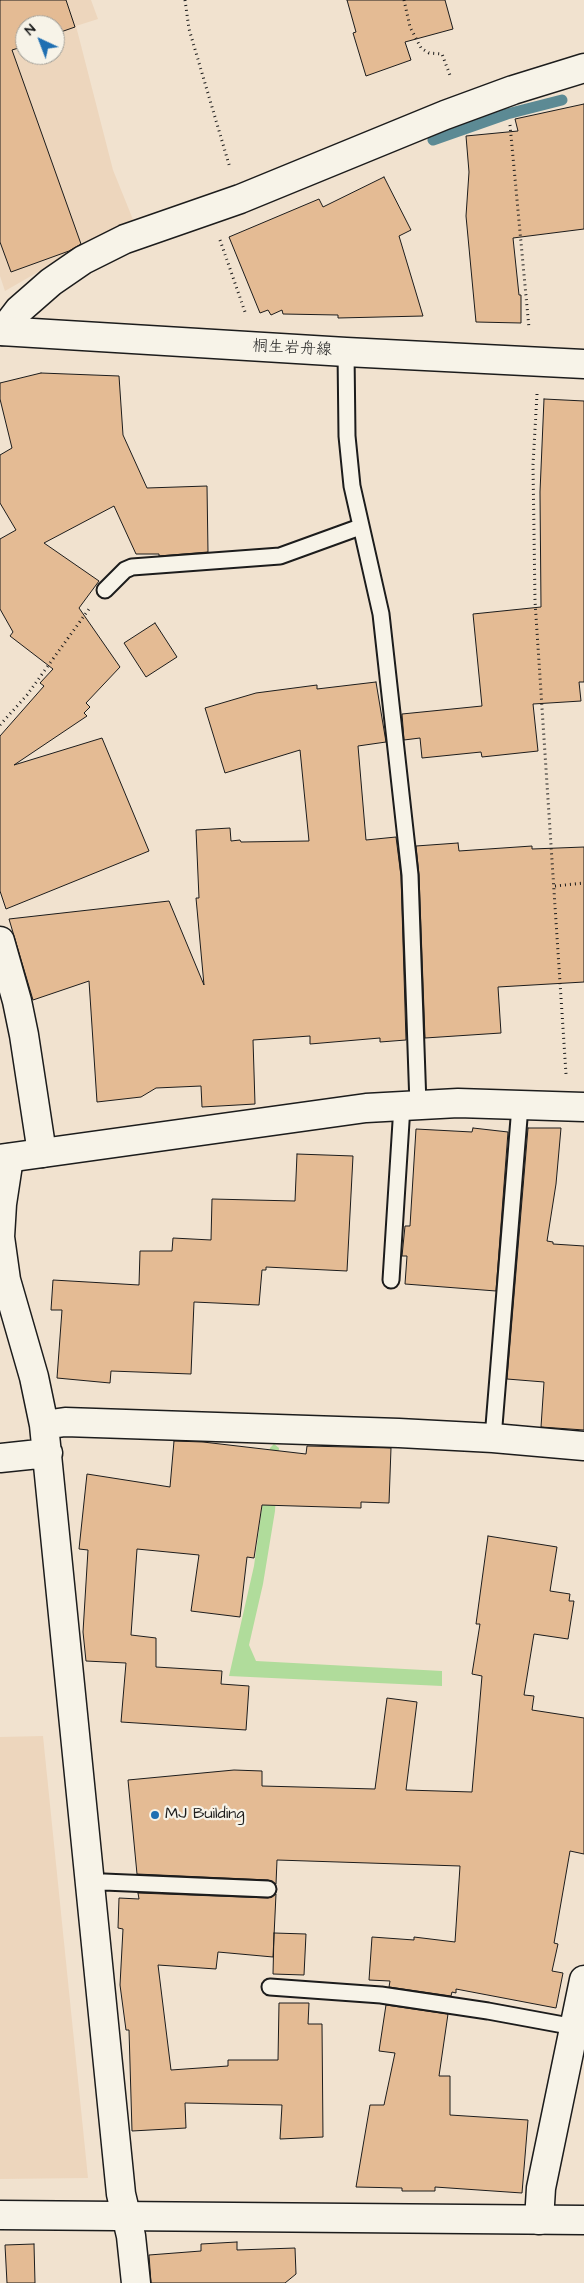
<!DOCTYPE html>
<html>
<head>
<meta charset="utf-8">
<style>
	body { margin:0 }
	#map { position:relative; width:584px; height:2283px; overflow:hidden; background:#f1e2cf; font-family:"Architects Daughter",sans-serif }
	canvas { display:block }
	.north { position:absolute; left:15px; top:15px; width:50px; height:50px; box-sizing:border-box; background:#f7f3e8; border:1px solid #9f9d96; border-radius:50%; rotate:317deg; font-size:14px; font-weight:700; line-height:20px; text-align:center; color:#1c1c1c }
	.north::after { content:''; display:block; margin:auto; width:18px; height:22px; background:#1f6fb2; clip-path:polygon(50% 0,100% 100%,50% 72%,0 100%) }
</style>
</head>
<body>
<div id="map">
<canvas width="584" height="2283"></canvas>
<div class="north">N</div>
</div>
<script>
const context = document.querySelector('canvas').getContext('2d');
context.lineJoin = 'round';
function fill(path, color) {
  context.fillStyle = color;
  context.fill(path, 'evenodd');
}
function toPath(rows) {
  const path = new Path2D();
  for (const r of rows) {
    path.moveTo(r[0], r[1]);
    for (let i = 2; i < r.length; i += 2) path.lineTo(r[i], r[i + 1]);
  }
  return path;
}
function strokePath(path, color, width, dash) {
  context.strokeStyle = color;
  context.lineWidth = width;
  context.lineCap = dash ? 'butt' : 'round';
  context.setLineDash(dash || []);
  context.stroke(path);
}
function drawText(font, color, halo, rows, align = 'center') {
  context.font = font + ' "Architects Daughter","Klee One",sans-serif';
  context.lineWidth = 4.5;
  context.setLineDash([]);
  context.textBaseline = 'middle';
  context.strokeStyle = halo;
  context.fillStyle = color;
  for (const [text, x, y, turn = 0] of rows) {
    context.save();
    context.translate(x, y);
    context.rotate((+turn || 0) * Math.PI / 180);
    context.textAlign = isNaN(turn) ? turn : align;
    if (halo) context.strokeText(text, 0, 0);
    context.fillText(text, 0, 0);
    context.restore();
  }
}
fill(toPath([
	[0,0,91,0,98,19,76,26,113,170,134,222,111,230,5,291,0,276],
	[25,25,55,25,55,55,25,55],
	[43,1736,88,2178,0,2179,0,1737]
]), '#edd6bd');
fill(toPath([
	[274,1444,279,1448,275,1511,263,1584,249,1645,256,1661,442,1671,442,1686,229,1676,254,1566,270,1448]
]), '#b0dc9b');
strokePath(toPath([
	[433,140,507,114,562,100]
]), '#5c8a94', 11);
const building = toPath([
	[0,0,66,0,75,27,55,34,55,25,25,25,25,46,12,50,81,244,69,251,11,272,0,242,0,0],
	[347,0,445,0,453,29,405,42,411,60,366,76,353,33,356,32,347,0],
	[584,104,584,229,513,238,519,295,521,295,521,323,476,322,466,216,469,172,466,136,518,131,515,119,584,104],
	[384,177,411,230,399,236,423,316,338,318,338,315,283,314,282,310,271,315,268,310,260,313,229,237,319,199,323,207,384,177],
	[41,373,119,376,123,435,147,488,207,486,208,552,159,556,159,554,136,554,114,506,44,543,99,581,79,608,120,667,86,703,90,707,84,713,87,716,14,765,102,738,149,851,6,909,0,891,0,736,44,686,40,683,53,669,10,636,13,632,0,609,0,539,16,530,0,503,0,455,12,448,0,399,0,383,41,373],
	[544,399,584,401,584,682,579,682,581,701,533,704,538,751,482,757,481,752,422,758,420,738,404,740,402,714,482,706,473,614,541,607,540,492,544,399],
	[155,623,177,657,146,677,124,643,155,623],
	[376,682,386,742,358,746,366,840,396,837,401,876,406,1040,380,1042,380,1038,310,1044,310,1036,253,1040,255,1104,202,1107,201,1086,156,1088,141,1097,97,1102,89,981,33,1000,9,919,169,901,204,985,196,898,199,898,196,830,230,828,231,841,240,840,241,842,309,841,300,750,225,773,205,708,256,693,317,685,317,689,376,682],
	[458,843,459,851,532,846,532,849,584,847,584,982,498,987,501,1033,425,1038,419,875,416,846,458,843],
	[473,1128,508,1132,496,1291,405,1284,407,1256,402,1256,405,1226,410,1226,416,1129,472,1132,473,1128],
	[528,1128,561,1128,556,1184,547,1241,553,1242,553,1244,584,1246,584,1430,541,1427,544,1382,507,1379,528,1128],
	[297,1154,353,1156,347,1271,266,1267,266,1270,262,1270,259,1305,194,1302,191,1374,111,1371,110,1383,57,1378,62,1310,51,1310,53,1280,139,1285,140,1251,172,1251,173,1238,211,1240,212,1199,295,1201,297,1154],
	[174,1441,203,1442,306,1454,307,1446,391,1448,389,1503,361,1502,361,1508,262,1505,254,1558,247,1557,240,1617,191,1611,199,1555,137,1549,131,1635,156,1638,156,1667,222,1671,221,1684,249,1686,246,1730,121,1722,126,1663,86,1661,83,1632,88,1550,79,1549,87,1474,170,1487,174,1441],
	[488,1536,557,1547,550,1591,570,1594,569,1601,574,1601,568,1639,534,1634,524,1695,534,1696,532,1710,584,1718,584,1854,570,1851,554,1943,558,1944,552,1971,563,1973,556,2008,456,1989,456,1993,452,1992,451,1996,389,1987,390,1981,369,1980,372,1937,414,1940,414,1937,455,1942,460,1866,277,1860,276,1884,268,1880,137,1874,128,1780,234,1770,262,1771,262,1786,375,1789,387,1698,417,1702,406,1790,472,1792,482,1676,472,1674,480,1624,476,1624,488,1536],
	[138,1893,268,1898,276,1894,273,1957,218,1952,216,1969,158,1965,171,2070,228,2066,228,2060,278,2060,279,2003,309,2003,308,2024,322,2024,323,2137,280,2139,282,2105,185,2103,186,2128,132,2131,129,2030,126,2030,120,1985,123,1929,118,1928,119,1898,139,1899,138,1893],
	[274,1933,306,1934,304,1975,273,1974,274,1933],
	[386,2005,448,2014,439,2076,450,2076,450,2115,528,2120,522,2193,435,2187,435,2191,402,2191,402,2188,356,2187,370,2105,384,2105,395,2053,379,2051,386,2005],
	[237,2242,237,2250,295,2248,296,2274,285,2283,151,2283,149,2255,201,2251,201,2244,237,2242],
	[34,2244,35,2283,7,2283,5,2245,34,2244]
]);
fill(building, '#e4bb94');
strokePath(building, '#1c1c1c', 1);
const lane = toPath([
	[346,352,347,436,352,486,381,614,410,875,418,1105],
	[105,590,125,570,132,567,280,556,360,527],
	[391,1280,402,1106],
	[493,1438,520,1106],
	[90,1885,104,1882,268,1889],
	[270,1987,381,1995,488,2011,580,2028]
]);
const street = toPath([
	[3,331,19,310,51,282,83,260,125,239,240,199,445,115,513,90,584,68],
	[0,941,17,1001,24,1035,42,1153],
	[9,1158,2,1204,0,1237,6,1280,34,1377,44,1425,121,2194,131,2236,136,2283],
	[44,1425,65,1422,399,1433,493,1438,584,1446],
	[0,1458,48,1453],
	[539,2220,541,2188,584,1980]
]);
const secondary = toPath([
	[0,1159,366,1108,458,1103,584,1107],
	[0,2215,584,2220]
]);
const primary = toPath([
	[0,331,346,352,584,364]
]);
strokePath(lane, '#1c1c1c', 19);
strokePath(street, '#1c1c1c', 31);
strokePath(secondary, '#1c1c1c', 31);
strokePath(primary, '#1c1c1c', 31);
strokePath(toPath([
	[185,0,189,29,230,168],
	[404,0,410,27,421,48,429,53,442,54,451,78],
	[510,125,529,328],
	[220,240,245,312],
	[537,394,533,465,535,601,566,1074],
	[0,725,27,695,89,609],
	[555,886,584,883]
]), '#1c1c1c', 3, [1, 4]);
strokePath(lane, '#f7f3e8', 15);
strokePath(street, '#f7f3e8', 28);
strokePath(secondary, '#f7f3e8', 28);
strokePath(primary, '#f7f3e8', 28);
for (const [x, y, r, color] of [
	[155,1815,5,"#1f6fb2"]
]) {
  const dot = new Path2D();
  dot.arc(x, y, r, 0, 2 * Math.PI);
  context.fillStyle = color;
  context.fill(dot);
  strokePath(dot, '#f7f3e8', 2);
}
drawText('16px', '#1c1c1c', '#f7f3e8', [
	["桐生岩舟線",292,349,3]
]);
drawText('16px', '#1c1c1c', '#f7f3e8', [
	["MJ Building",165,1815]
], 'left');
</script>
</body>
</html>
